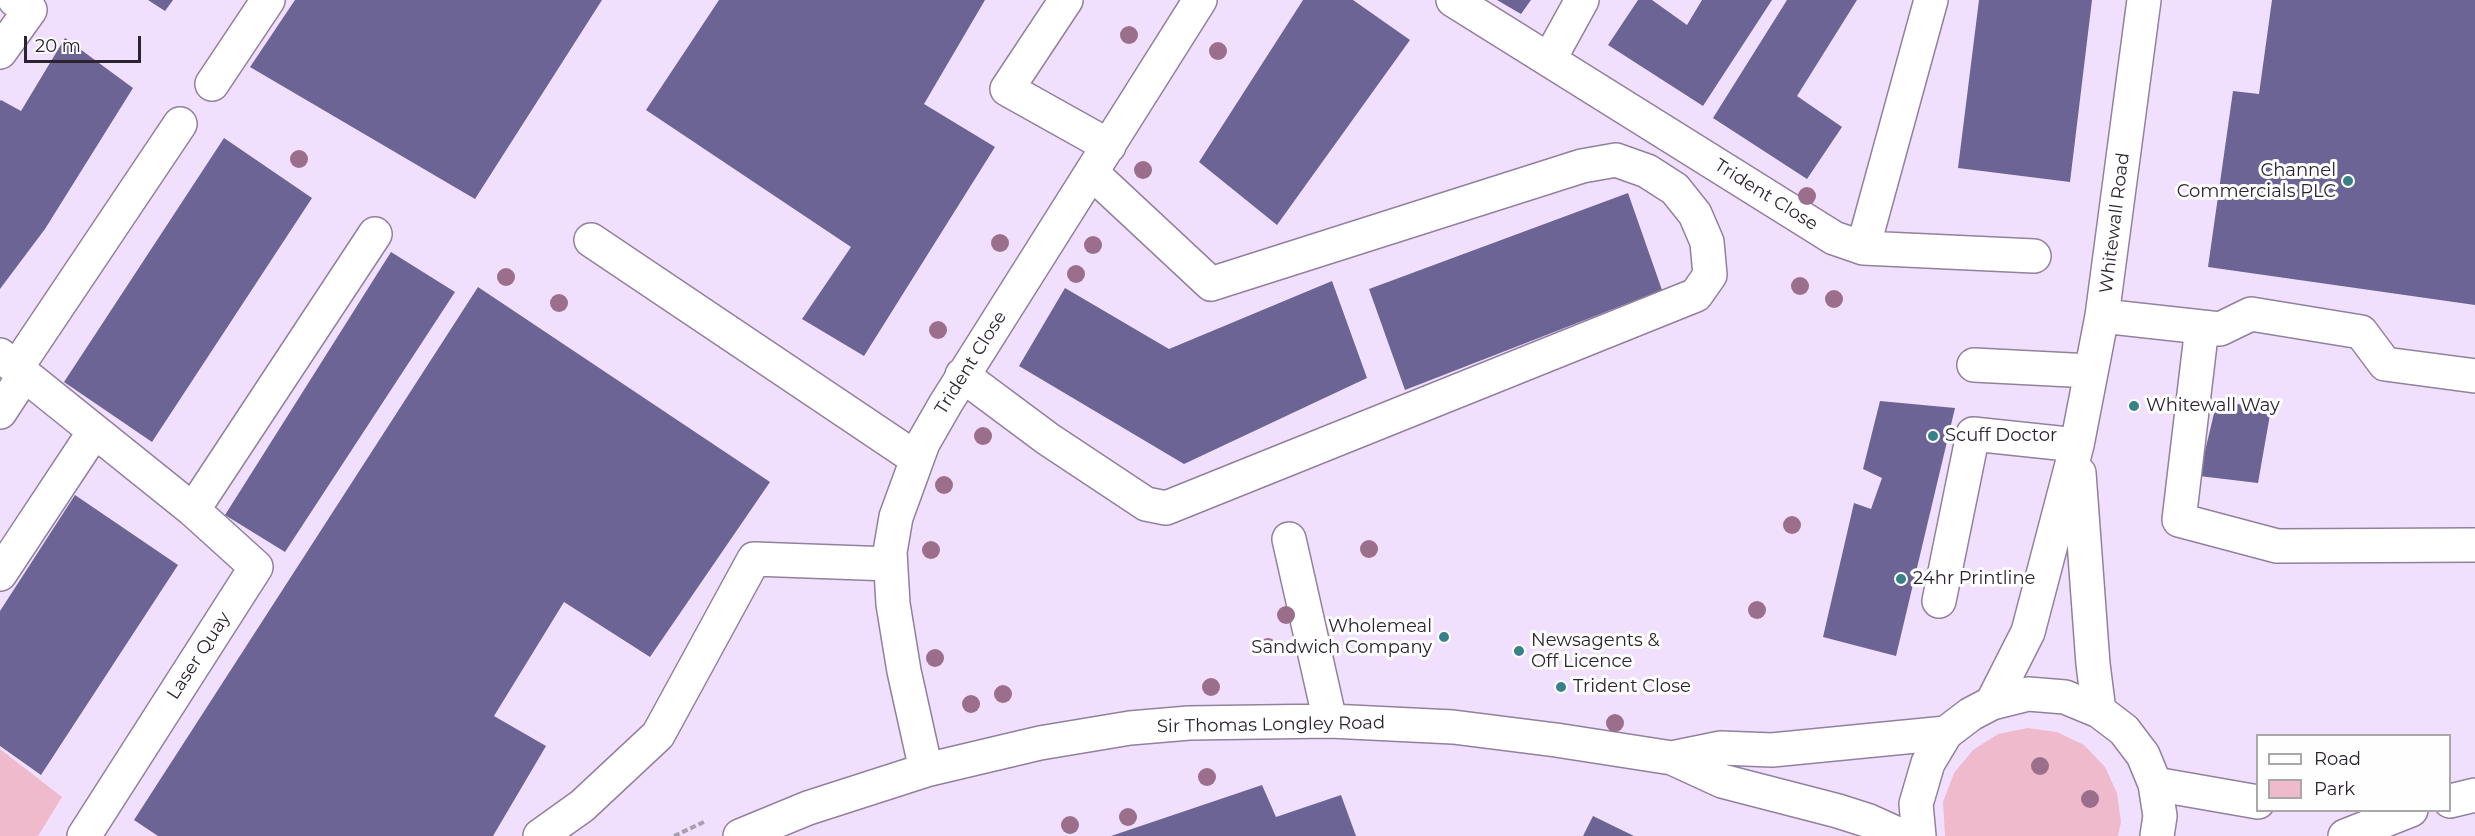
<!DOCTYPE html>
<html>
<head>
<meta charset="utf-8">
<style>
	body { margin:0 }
	#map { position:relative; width:2475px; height:836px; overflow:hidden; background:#f7ecfe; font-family:Montserrat,sans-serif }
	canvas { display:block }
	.legend { position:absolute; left:2256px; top:734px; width:195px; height:78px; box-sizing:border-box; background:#fefefe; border:2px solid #aaa7ab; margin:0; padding:8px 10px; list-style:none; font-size:18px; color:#2b242f }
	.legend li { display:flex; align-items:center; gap:12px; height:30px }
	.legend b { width:30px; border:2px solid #aaa7ab }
	.scale { position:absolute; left:24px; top:36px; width:117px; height:27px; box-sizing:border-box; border:3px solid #2b242f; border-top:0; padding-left:8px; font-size:18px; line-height:21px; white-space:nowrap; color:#2b242f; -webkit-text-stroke:4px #fefefe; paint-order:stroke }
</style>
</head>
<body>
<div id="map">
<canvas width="2475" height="836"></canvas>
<ul class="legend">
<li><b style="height:8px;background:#fff"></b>Road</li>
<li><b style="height:16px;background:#f0bacd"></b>Park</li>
</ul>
<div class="scale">20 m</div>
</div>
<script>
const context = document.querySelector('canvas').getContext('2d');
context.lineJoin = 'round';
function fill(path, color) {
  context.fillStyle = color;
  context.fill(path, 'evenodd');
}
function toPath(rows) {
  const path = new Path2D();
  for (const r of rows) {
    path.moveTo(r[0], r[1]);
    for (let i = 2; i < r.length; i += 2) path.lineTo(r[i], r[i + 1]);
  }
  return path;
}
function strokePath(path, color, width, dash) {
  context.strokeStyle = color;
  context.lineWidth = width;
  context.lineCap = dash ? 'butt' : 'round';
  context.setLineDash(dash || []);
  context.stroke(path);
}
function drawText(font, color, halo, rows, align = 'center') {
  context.font = font + ' Montserrat,sans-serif';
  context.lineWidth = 6;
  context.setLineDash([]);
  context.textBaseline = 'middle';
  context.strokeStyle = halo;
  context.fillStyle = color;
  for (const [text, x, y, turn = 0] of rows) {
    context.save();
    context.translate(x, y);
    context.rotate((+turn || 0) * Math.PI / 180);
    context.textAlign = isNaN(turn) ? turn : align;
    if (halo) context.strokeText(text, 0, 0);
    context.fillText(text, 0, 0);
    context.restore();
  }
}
fill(toPath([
	[0,0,2475,0,2475,836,0,836],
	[2258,736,2450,736,2450,810,2258,810]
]), '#f1e0fd');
fill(toPath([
	[2028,728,2057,732,2084,745,2105,767,2117,793,2121,822,2118,836,1945,836,1943,802,1954,773,1973,750,1998,734],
	[0,749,62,797,38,836,0,836]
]), '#f0bacd');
fill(toPath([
	[148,0,173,0,165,11],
	[295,0,602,0,475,199,250,67],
	[719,0,985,0,924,104,995,147,864,356,802,319,851,247,646,110],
	[1303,0,1353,0,1410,40,1277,225,1199,162],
	[1497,0,1531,0,1521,14],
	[1638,0,1652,0,1687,25,1702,0,1772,0,1703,106,1608,45],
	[1787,0,1857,0,1797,96,1842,127,1807,179,1713,118],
	[1979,0,2092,0,2070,182,1958,168],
	[2272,0,2475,0,2475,305,2208,267,2233,91,2259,94],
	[65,38,133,88,45,229,0,289,0,101,1,100,21,111],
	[224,138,312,198,152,442,64,382],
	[1628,193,1662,290,1405,390,1369,289],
	[391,252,455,292,285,552,225,515],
	[1332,281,1367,378,1184,464,1019,366,1065,288,1169,349],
	[478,287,770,482,650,657,564,602,494,716,546,746,493,836,158,836,134,820],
	[1880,401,1955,408,1896,656,1823,637,1854,503,1871,509,1882,478,1863,469],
	[2217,401,2271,409,2258,483,2199,476],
	[75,495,178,565,41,775,0,746,0,611],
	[1262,785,1276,817,1341,795,1356,836,1111,836],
	[1593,816,1634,836,1583,836]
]), '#6b6495');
const minor = toPath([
	[1066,0,1007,89,1109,146],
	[1453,0,1834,238,1863,248,1931,0],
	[0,52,30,10,15,0],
	[1549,60,1582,0],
	[212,84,268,0],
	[591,240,917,459],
	[1863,248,2034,256],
	[2102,316,2220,329,2251,314,2361,332,2385,364,2475,376],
	[2202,327,2179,520,2277,546,2475,545],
	[0,355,193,510,256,567,84,836],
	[1974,365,2091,371],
	[17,367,180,124],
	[962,375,1048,439,1146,504,1166,508,1696,295,1710,275,1707,242,1695,214,1675,189,1647,171,1616,160,1582,166,1211,284,1092,173],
	[0,412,25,374],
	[2079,473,2093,664,2099,711],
	[193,510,375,234],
	[1289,539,1330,721],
	[0,574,94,432],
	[1939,601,1973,434,2077,445],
	[1992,703,2028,632,2077,445,2102,316,2144,0],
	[1672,758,1721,748,1772,750,1946,733],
	[926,770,904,671,893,604,890,552,896,517,923,443,946,403,1200,0],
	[2155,784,2258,802],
	[2450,801,2475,795],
	[540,836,582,806,658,735,754,559,890,564],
	[740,836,808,808,926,770,1040,743,1130,728,1189,723,1330,721,1453,727,1556,740,1672,758,1722,781,1838,811,1869,821,1902,836],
	[1919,836,1916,804,1928,763,1946,733,1971,714,1992,703,2028,694,2065,697,2099,711,2124,730,2143,755,2155,784,2160,816,2157,836],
	[2345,836,2411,810]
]);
strokePath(minor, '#91819c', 36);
strokePath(toPath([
	[674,836,706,821]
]), '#a89fae', 4, [6, 3]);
strokePath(minor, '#fff', 33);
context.fillStyle = '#9b6f8c';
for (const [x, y] of [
	[1129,35],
	[1218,51],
	[299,159],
	[1143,170],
	[1807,196],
	[1000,243],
	[1093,245],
	[1076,274],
	[506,277],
	[1800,286],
	[1834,299],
	[559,303],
	[938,330],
	[983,436],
	[944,485],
	[1792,525],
	[1369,549],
	[931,550],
	[1757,610],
	[1286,615],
	[1268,647],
	[935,658],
	[1211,687],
	[1003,694],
	[971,704],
	[1615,723],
	[2040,766],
	[1207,777],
	[2090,799],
	[1128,817],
	[1070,825]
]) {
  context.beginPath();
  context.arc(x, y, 9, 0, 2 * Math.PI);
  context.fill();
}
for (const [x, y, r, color] of [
	[2348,181,6,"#398188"],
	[2134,406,6,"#398188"],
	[1933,436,6,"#398188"],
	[1901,579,6,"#398188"],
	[1444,637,6,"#398188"],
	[1519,651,6,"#398188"],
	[1561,687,6,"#398188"]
]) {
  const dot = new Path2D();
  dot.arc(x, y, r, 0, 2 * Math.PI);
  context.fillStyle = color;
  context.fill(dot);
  strokePath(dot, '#fefefe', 2);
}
drawText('18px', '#2b242f', '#fefefe', [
	["Channel",2336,171,"right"],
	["Commercials PLC",2336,192,"right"],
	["Whitewall Way",2146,406],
	["Scuff Doctor",1945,436],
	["24hr Printline",1913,579],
	["Wholemeal",1432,627,"right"],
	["Sandwich Company",1432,648,"right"],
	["Newsagents &",1531,641],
	["Off Licence",1531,662],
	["Trident Close",1573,687]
], 'left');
drawText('18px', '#2b242f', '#fefefe', [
	["Trident Close",1766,195,32],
	["Whitewall Road",2115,223,-83],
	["Trident Close",971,363,-58],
	["Laser Quay",199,656,-57],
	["Sir Thomas Longley Road",1271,725,-1]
]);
</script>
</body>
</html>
